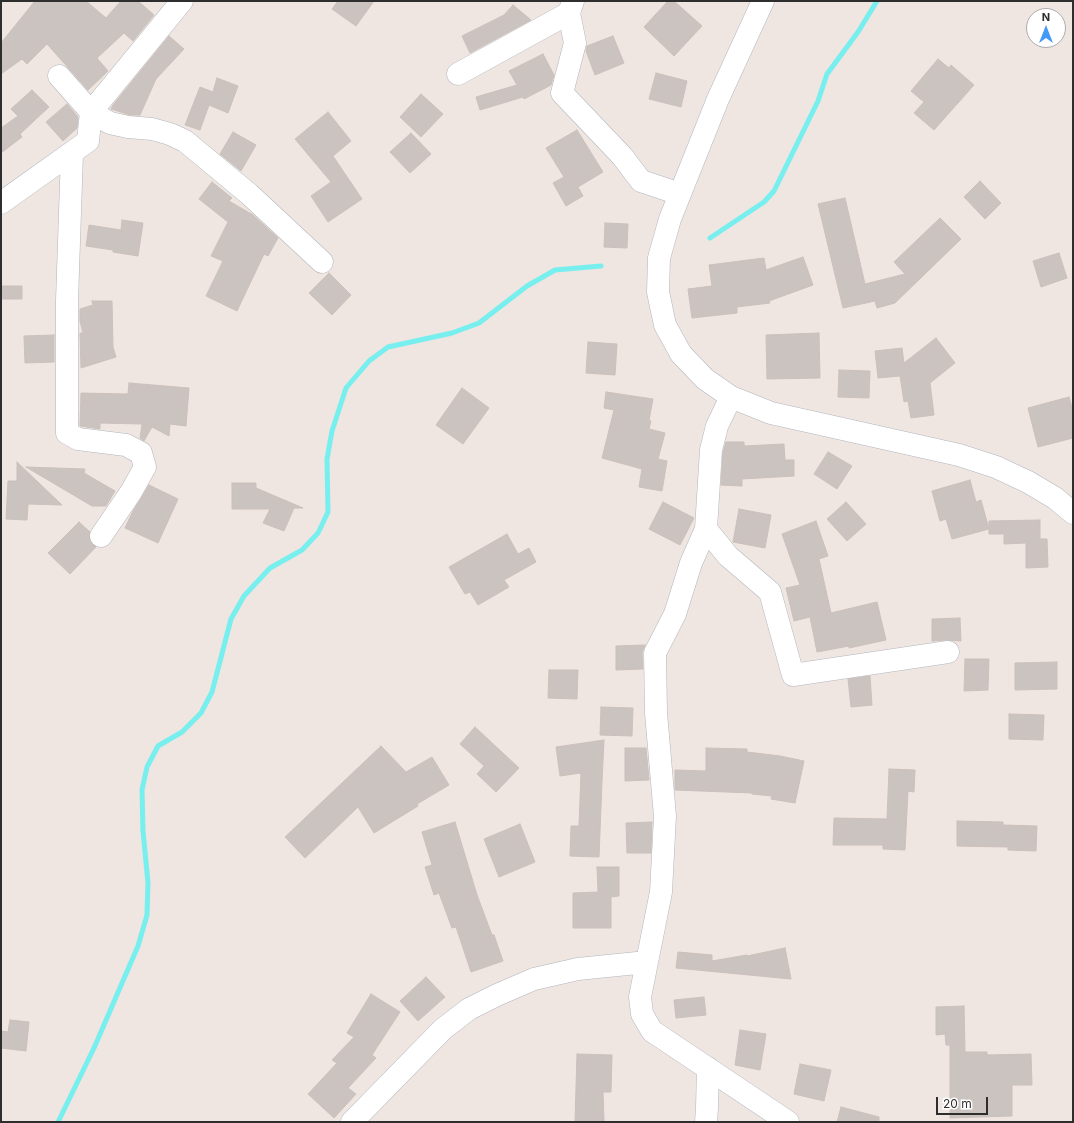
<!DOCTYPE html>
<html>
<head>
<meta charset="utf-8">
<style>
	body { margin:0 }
	#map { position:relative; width:1074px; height:1123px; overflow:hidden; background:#efe5e1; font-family:Inter,sans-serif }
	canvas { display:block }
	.frame { position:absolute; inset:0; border:2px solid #2e2e2e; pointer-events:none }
	.north { position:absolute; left:1026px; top:8px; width:40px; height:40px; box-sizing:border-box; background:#fff; border:1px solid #ababab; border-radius:50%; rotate:0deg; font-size:11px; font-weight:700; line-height:16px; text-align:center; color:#2e2e2e }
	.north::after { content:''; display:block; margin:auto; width:14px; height:18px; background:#4398f9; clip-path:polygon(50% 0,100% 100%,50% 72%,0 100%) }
	.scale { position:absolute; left:936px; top:1097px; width:52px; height:18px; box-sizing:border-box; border:2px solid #2e2e2e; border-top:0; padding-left:5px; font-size:12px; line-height:14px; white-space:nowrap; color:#2e2e2e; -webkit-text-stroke:3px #fff; paint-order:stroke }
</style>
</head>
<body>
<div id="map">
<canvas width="1074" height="1123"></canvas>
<div class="frame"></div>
<div class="north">N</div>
<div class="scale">20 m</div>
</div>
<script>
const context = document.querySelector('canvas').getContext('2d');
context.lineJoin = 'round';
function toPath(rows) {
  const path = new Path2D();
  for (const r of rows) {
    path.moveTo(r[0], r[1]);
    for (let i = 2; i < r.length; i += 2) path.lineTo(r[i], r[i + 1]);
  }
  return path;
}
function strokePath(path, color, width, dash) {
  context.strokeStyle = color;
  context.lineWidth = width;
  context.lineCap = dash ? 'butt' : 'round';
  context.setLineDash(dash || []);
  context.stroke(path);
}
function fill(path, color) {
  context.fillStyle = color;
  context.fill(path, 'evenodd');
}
strokePath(toPath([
	[710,238,764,202,774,191,818,101,827,74,858,32,877,1],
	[58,1122,94,1048,138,946,147,915,148,883,143,831,142,790,147,767,158,746,182,732,201,713,212,692,231,619,244,596,270,568,302,550,318,533,328,512,327,459,332,431,346,388,369,361,388,347,452,333,479,323,527,286,555,270,601,266]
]), '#76efee', 5);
const building = toPath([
	[35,1,86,1,106,18,121,1,138,1,154,15,133,41,124,33,97,58,108,71,88,90,47,44,27,64,22,59,1,74,1,43,35,1],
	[338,1,374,1,356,26,332,9,338,1],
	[668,1,674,1,702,26,674,56,644,27,668,1],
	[513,5,531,20,470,53,462,36,504,15,513,5],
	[169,36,184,49,156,79,140,115,130,115,111,109,113,105,169,36],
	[613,36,624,63,595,75,586,51,587,46,613,36],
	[543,54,554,75,551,85,524,99,523,97,480,110,476,97,517,85,509,71,543,54],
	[938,59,949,68,951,65,974,85,934,130,914,113,924,102,911,91,938,59],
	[656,73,687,81,681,107,649,99,656,73],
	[217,78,238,86,228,113,209,105,200,130,185,125,200,87,213,92,217,78],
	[32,90,49,107,20,134,22,137,1,153,1,128,18,116,11,109,32,90],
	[421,94,443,114,421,137,400,117,421,94],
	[67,104,78,117,77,128,63,141,46,122,67,104],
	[328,112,351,141,333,156,362,199,328,222,311,196,331,182,295,139,328,112],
	[577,130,603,172,578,187,583,196,566,206,553,183,564,177,546,148,577,130],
	[233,132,256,145,241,171,220,154,233,132],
	[411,133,431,154,410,173,390,152,411,133],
	[980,181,1001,203,985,219,964,197,980,181],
	[212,182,232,198,229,201,253,215,278,238,268,256,264,254,237,311,206,296,223,261,211,256,228,222,199,199,212,182],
	[845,198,865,284,905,274,894,262,940,218,961,239,895,303,877,308,875,301,843,308,818,204,845,198],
	[122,220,143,223,138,256,113,252,113,250,86,246,89,225,121,230,122,220],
	[605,223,628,224,627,248,604,247,605,223],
	[1059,253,1067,278,1041,287,1033,261,1059,253],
	[803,257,813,285,769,301,770,303,737,307,737,313,692,318,688,289,712,286,709,265,764,258,766,270,803,257],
	[329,273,351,295,332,315,309,293,329,273],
	[1,286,22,286,22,299,1,299,1,286],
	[92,301,112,301,113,347,116,357,81,368,80,333,83,333,80,321,80,309,93,305,92,301],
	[819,333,820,378,767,379,766,335,819,333],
	[54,335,54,362,25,363,24,336,54,335],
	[936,338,955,363,930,383,934,415,911,418,908,401,904,402,900,376,878,378,875,351,902,348,904,363,936,338],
	[588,342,617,344,615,375,586,373,588,342],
	[839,370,870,371,869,398,838,397,839,370],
	[129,383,189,388,186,426,170,424,169,436,152,427,144,441,140,438,142,424,100,423,100,429,80,426,81,393,128,394,129,383],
	[462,388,489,408,463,444,436,425,462,388],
	[606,392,653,399,649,420,651,421,649,429,665,433,658,459,667,461,662,491,639,487,642,469,602,458,614,410,604,408,606,392],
	[1069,397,1073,411,1073,438,1038,447,1028,408,1069,397],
	[726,442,744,442,744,446,784,444,785,460,794,460,794,476,742,479,742,486,721,485,723,452,726,442],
	[828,452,852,466,837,489,814,474,828,452],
	[17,462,62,505,28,504,27,520,6,519,8,481,17,481,17,462],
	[26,467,85,469,84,473,115,491,106,506,92,506,26,467],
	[970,480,976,502,981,500,989,529,952,539,946,519,940,521,932,491,970,480],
	[232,483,256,483,256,488,303,508,294,508,284,531,263,523,270,509,232,509,232,483],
	[149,485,178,499,158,543,125,528,132,513,149,485],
	[663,502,694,518,680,545,649,529,663,502],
	[846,502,866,524,847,541,827,519,846,502],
	[739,509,771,515,765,548,733,542,739,509],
	[1040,520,1040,539,1047,539,1048,567,1026,568,1026,543,1004,544,1004,534,989,534,989,521,1040,520],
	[816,521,828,556,819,559,831,613,877,602,886,640,849,648,849,646,817,652,810,617,794,621,786,588,800,585,782,534,816,521],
	[79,522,90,532,89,535,90,541,96,547,70,574,48,553,79,522],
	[507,534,518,554,529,548,536,562,504,580,509,587,478,605,470,592,465,594,449,567,507,534],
	[960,618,961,641,946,640,932,641,932,619,960,618],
	[645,645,642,653,643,669,616,670,616,646,645,645],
	[965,659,989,659,988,690,964,691,965,659],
	[1057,662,1057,689,1015,690,1015,663,1057,662],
	[549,670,578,670,577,699,548,698,549,670],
	[870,676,872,705,851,707,848,679,870,676],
	[601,707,633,708,632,736,600,735,601,707],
	[1009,714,1044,715,1043,740,1009,739,1009,714],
	[475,727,519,768,496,792,477,774,484,766,460,744,475,727],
	[604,740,602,781,599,857,570,856,571,826,579,826,581,773,560,776,556,747,604,740],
	[381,746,406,772,432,757,449,785,417,804,418,806,374,833,358,807,305,858,285,837,381,746],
	[625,748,646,748,649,780,625,781,625,748],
	[706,748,747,749,747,752,780,756,804,761,795,803,771,799,772,796,752,794,752,793,675,790,675,770,706,771,706,748],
	[889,769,915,770,914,792,908,791,905,850,883,849,883,845,833,845,834,818,887,819,889,769],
	[957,821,1003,822,1003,825,1037,826,1036,851,1008,850,1008,847,957,846,957,821],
	[455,822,477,895,492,935,494,935,503,961,471,972,456,927,452,928,439,893,434,895,425,867,432,865,422,832,455,822],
	[652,822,651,853,627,853,626,823,652,822],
	[520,824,535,862,499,877,484,839,520,824],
	[597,867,619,867,619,896,611,897,611,928,573,928,573,893,598,892,597,867],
	[785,948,791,979,676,968,678,952,712,955,712,961,747,955,747,956,785,948],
	[426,977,445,997,418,1021,400,1001,426,977],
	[371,994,400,1012,372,1055,376,1058,348,1088,356,1094,334,1118,308,1094,337,1063,332,1060,354,1037,347,1033,371,994],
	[704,997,706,1015,676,1018,674,1000,704,997],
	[964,1006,965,1052,987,1052,987,1055,1031,1054,1032,1085,1012,1085,1012,1116,950,1118,950,1045,946,1045,945,1034,936,1035,936,1007,964,1006],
	[10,1020,29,1022,26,1051,1,1048,1,1031,8,1032,10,1020],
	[740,1030,766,1034,760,1070,735,1065,740,1030],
	[577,1054,612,1055,611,1092,603,1092,604,1122,575,1122,577,1054],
	[800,1064,831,1070,824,1101,794,1094,800,1064],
	[841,1107,879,1117,879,1122,837,1122,841,1107]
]);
fill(building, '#cbc3bf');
strokePath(building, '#cbc0ba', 1);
const minor = toPath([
	[573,1,569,13,575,43,562,93,622,156,641,181,680,194],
	[763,1,718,99,670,219,659,258,658,292,665,325,681,354,705,379,731,397,771,413,959,455,996,467,1028,482,1055,498,1073,513],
	[458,74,569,13],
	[59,76,91,112,110,123,128,127,152,129,170,134,185,141,249,194,322,262],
	[72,153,67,301,67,433,78,439,126,445,141,453,145,467,131,492,101,536],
	[1,203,88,141,91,112,182,1],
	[731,397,717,426,711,450,706,529,728,556,770,592,793,675,948,652],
	[706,529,691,563,675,614,655,653,656,713,665,816,661,892,640,997,642,1014,652,1031,788,1122],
	[352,1122,443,1029,469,1009,497,995,534,979,578,969,647,962],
	[706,1122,707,1108,708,1068]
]);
strokePath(minor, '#b1b6be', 23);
strokePath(minor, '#fff', 22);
</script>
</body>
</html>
